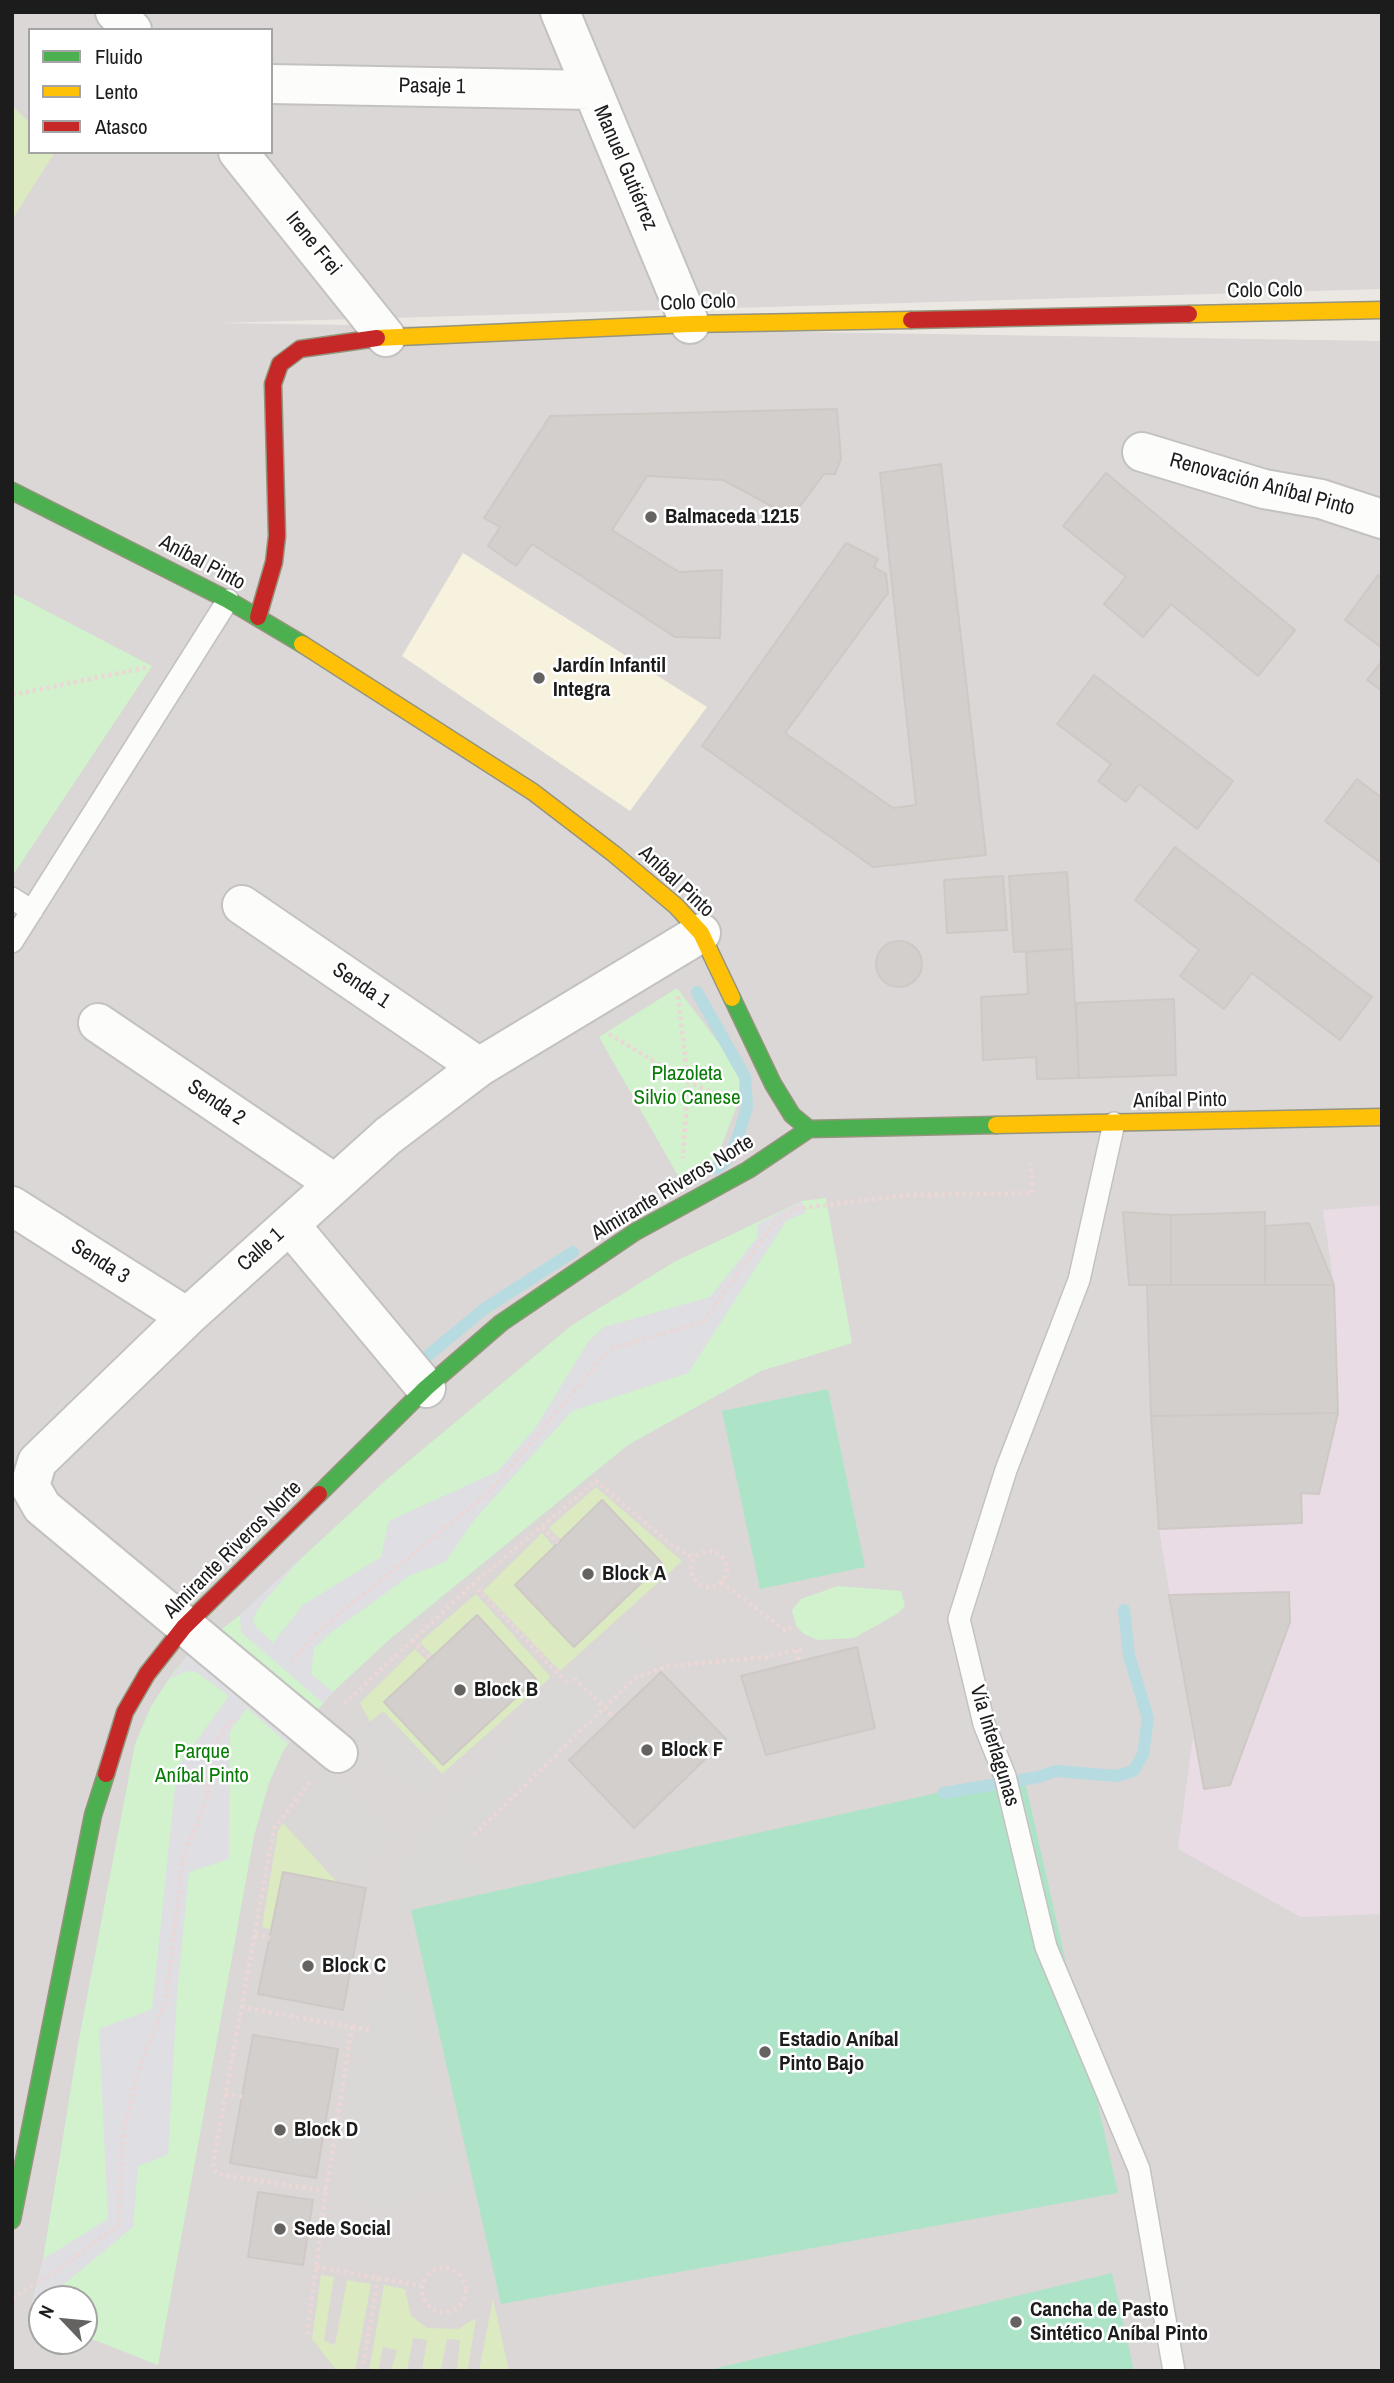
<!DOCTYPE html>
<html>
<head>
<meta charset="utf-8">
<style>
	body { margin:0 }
	#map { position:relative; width:1394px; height:2383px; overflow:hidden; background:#ebe8e4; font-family:"Archivo Narrow",sans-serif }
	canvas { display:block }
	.frame { position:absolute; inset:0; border:14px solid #1c1c1c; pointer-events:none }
	.legend { position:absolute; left:28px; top:28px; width:245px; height:126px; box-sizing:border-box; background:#fff; border:2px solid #a4a4a4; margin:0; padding:9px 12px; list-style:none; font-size:21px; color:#1c1c1c }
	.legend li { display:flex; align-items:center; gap:14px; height:35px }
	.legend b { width:35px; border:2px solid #a4a4a4 }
	.north { position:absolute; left:28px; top:2285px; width:70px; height:70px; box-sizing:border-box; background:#fff; border:2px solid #a4a4a4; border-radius:50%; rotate:296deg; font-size:19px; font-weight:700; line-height:28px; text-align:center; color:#1c1c1c }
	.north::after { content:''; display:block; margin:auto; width:24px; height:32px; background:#646362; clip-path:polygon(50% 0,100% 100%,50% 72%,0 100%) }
</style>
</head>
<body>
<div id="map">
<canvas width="1394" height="2383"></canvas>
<div class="frame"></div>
<ul class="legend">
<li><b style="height:9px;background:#4caf50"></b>Fluido</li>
<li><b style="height:9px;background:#ffc107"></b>Lento</li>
<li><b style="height:9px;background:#c62828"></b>Atasco</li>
</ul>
<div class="north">N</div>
</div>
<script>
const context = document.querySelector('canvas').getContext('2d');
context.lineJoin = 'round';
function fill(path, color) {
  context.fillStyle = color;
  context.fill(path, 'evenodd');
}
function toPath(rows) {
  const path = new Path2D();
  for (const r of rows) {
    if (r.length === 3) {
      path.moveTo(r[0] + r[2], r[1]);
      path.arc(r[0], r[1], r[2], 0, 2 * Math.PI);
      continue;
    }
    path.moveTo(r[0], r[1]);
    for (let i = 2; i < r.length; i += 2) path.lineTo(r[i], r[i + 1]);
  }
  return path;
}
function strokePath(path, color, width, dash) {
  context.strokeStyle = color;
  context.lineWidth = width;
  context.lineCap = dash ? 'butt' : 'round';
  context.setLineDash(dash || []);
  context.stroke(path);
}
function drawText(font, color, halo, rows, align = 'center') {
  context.font = font + ' "Archivo Narrow",sans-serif';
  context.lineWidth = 5;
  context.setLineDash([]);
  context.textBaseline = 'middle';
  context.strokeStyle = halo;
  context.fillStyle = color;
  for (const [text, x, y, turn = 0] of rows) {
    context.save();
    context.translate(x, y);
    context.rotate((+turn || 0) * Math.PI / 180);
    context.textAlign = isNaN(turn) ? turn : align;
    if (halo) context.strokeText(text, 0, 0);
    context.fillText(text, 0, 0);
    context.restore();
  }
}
fill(toPath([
	[12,12,1382,12,1382,289,219,323,1382,341,1382,2371,12,2371],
	[30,30,271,30,271,152,30,152],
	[42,2299,84,2299,84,2341,42,2341]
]), '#dad7d6');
fill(toPath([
	[1382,1205,1382,1914,1301,1917,1178,1849,1193,1737,1159,1529,1147,1285,1334,1285,1323,1210]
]), '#e9dce5');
fill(toPath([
	[463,553,707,707,630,811,402,656]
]), '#f6f2dd');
fill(toPath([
	[616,1620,661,1662,452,1850,494,1891,402,1912,394,1901,413,1846],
	[383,1711,442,1774,420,1794,355,1738],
	[327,1775,393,1833,349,1884,337,1882,283,1823],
	[387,1957,408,1996,461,2184,365,2210,338,2075,365,2067,357,2031,376,2017]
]), '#d9d8d6');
fill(toPath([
	[12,106,30,123,30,152,55,152,12,220],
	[596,1487,682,1561,560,1671,483,1591,542,1533,554,1547,515,1585,574,1646,661,1563,602,1500,561,1540,549,1528],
	[476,1594,551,1677,442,1774,383,1711,370,1722,360,1703,415,1649,427,1661,384,1702,443,1765,536,1679,477,1615,433,1656,420,1642],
	[283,1823,337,1882,283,1872,271,1930,262,1927,278,1831],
	[321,2275,334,2277,324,2341,335,2345,347,2280,371,2284,355,2371,337,2371,312,2339],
	[384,2285,405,2289,411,2316,427,2328,458,2329,476,2318,468,2369,479,2370,493,2299,509,2371,457,2371,460,2340,447,2339,441,2371,422,2371,427,2340,413,2338,407,2371,391,2371,397,2350,383,2347,378,2371,369,2371]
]), '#dbeac0');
fill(toPath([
	[12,593,152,666,13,875,12,875],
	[677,988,741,1072,738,1103,716,1160,681,1181,599,1037],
	[826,1198,852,1343,761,1371,628,1445,390,1639,333,1692,284,1749,269,1783,254,1836,158,2365,84,2336,84,2299,42,2299,42,2319,29,2314,43,2259,79,2039,135,1744,151,1706,171,1676,187,1656,240,1615,387,1479,572,1325,674,1262,802,1201],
	[838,1586,901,1591,905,1606,897,1614,854,1638,817,1640,804,1634,796,1626,792,1610,801,1599]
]), '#d1f2cd');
fill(toPath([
	[828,1389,865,1567,760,1589,722,1411],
	[1000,1779,1026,1786,1118,2193,501,2304,411,1910],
	[1112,2273,1134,2371,705,2371]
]), '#ade4c7');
fill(toPath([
	[802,1201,805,1213,786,1221,688,1373,572,1411,475,1519,445,1562,409,1576,332,1632,314,1648,311,1674,333,1692,323,1703,241,1632,240,1615,303,1556,256,1611,253,1621,256,1627,273,1643,303,1605,381,1557,389,1521,498,1471,536,1427,588,1342,604,1327,710,1297,757,1238,758,1224],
	[187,1656,193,1656,297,1734,288,1744,247,1708,230,1731,229,1859,189,1872,177,1995,168,2155,138,2166,133,2227,46,2299,42,2299,29,2314,43,2259,108,2219,99,2029,152,2009,177,1768,229,1696,196,1672,187,1671,170,1679]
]), '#dfdee3');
strokePath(toPath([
	[697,992,745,1077,747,1107,738,1137,727,1160,716,1169],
	[420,1362,484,1309,573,1252],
	[944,1793,1038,1777,1056,1771,1117,1776,1133,1771,1143,1755,1148,1718,1129,1656,1124,1610]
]), '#b6dbe0', 12);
const building = toPath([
	[837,409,841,459,835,474,824,474,792,517,723,480,647,476,612,530,679,572,722,570,720,638,675,637,532,544,516,566,488,546,500,527,484,518,550,416,837,409],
	[941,464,986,855,873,867,702,746,846,543,878,559,874,567,886,574,888,593,785,733,893,808,916,805,880,473,941,464],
	[1106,473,1295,630,1258,676,1171,604,1143,637,1104,604,1126,577,1063,526,1106,473],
	[1378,575,1382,578,1382,648,1345,620,1378,575],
	[1382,661,1382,691,1367,680,1382,661],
	[1094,675,1233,781,1197,829,1139,784,1126,802,1098,781,1111,764,1057,724,1094,675],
	[1357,779,1382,798,1382,864,1325,821,1357,779],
	[1175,847,1372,997,1340,1040,1252,973,1224,1009,1180,976,1199,950,1135,900,1175,847],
	[1067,872,1072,949,1014,952,1009,876,1067,872],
	[1003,876,1007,930,947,933,944,880,1003,876],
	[899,964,23],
	[1072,949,1079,1078,1037,1079,1036,1057,983,1060,981,997,1028,994,1026,952,1072,949],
	[1174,999,1176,1075,1079,1078,1076,1003,1174,999],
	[1123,1212,1171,1215,1171,1285,1129,1285,1123,1212],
	[1265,1212,1265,1285,1171,1285,1171,1215,1265,1212],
	[1309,1223,1334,1285,1265,1285,1266,1226,1309,1223],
	[1147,1285,1334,1285,1338,1413,1151,1416,1147,1285],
	[1338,1413,1319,1494,1301,1493,1302,1523,1159,1529,1151,1416,1338,1413],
	[602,1500,662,1563,574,1647,515,1585,602,1500],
	[1289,1592,1290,1622,1230,1785,1204,1789,1169,1595,1289,1592],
	[477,1615,536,1679,443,1765,384,1702,477,1615],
	[857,1647,875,1728,766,1755,741,1676,857,1647],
	[661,1672,726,1739,634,1828,569,1760,661,1672],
	[283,1872,366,1888,343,2010,258,1994,283,1872],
	[253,2035,338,2049,316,2178,230,2163,253,2035],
	[258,2192,313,2200,303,2265,248,2257,258,2192]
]);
fill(building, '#d3cfcd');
strokePath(building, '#cec9c5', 2);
const lane = toPath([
	[12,898,32,911],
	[12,942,228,600],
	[1114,1123,1079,1280,1006,1470,959,1619,984,1724,1005,1776,1046,1947,1139,2169,1174,2371]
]);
const street = toPath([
	[115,12,132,30],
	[560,12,690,324],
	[271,84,592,90],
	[238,152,386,337],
	[1142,452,1264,489,1321,499,1382,519],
	[242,905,479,1067],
	[98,1023,334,1183],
	[12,1206,187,1317],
	[290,1225,426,1388],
	[338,1753,42,1507,30,1486,37,1462,187,1317,388,1136,479,1067,701,933]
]);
const fast = toPath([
	[12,491,228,600,302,644],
	[732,998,773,1084,792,1115,809,1129,996,1125],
	[319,1494,426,1388,501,1323,635,1232,748,1170,809,1129],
	[12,2220,93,1815,106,1774]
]);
const slow = toPath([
	[1189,314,1382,310],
	[377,338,690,324,911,320],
	[302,644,533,792,614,854,676,906,701,933,732,998],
	[996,1125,1382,1117]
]);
const jam = toPath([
	[911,320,1189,314],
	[258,617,274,562,277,536,273,384,280,364,300,349,377,338],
	[106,1774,125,1712,147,1674,184,1627,319,1494]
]);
strokePath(lane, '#c3c2c0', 24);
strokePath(street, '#c3c2c0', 42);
strokePath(fast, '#95947c', 19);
strokePath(slow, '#95947c', 19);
strokePath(jam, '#95947c', 19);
strokePath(toPath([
	[12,695,149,667],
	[678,996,688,1082,683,1158],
	[609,1034,688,1082,737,1103],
	[542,1527,558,1543],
	[709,1569,18],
	[721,1582,785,1630,796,1626],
	[473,1584,567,1683],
	[412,1640,430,1658],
	[796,1650,799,1662],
	[292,1662,319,1630,490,1492,609,1349,703,1322,775,1222,794,1209,907,1195,1032,1193,1031,1163],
	[574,1678,613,1716],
	[344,1704,473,1584,596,1481,669,1543,694,1559],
	[310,1782,274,1828,213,2164,217,2174,326,2191],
	[474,1835,636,1677,668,1666,767,1657,805,1648],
	[255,1934,270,1938],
	[241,2007,352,2027,326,2191,307,2336],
	[352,2027,369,2030],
	[225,2094,243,2097],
	[316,2267,422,2286],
	[444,2290,22],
	[12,2298,61,2268,119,2225,123,2132,139,2069,166,2001,183,1857,207,1799,210,1752,233,1718],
	[362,2371,378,2278]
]), '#ebd7d6', 4.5, [3.5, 3.5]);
strokePath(lane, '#fcfcfb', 21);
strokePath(street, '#fcfcfb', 38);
strokePath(fast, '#4caf50', 16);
strokePath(slow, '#ffc107', 16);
strokePath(jam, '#c62828', 16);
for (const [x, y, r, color] of [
	[651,517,7,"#646362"],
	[539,678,7,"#646362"],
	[588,1574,7,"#646362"],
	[460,1690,7,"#646362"],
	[647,1750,7,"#646362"],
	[308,1966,7,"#646362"],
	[765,2052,7,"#646362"],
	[280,2130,7,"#646362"],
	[280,2229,7,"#646362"],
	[1016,2322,7,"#646362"]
]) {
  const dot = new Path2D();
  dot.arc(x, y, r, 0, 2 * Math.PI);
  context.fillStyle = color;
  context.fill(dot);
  strokePath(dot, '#fff', 2.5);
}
drawText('21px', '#1c1c1c', '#fff', [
	["Pasaje 1",432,87,1],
	["Manuel Gutiérrez",625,168,67],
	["Irene Frei",313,244,51],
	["Colo Colo",1265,291,-1],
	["Colo Colo",698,303,-2],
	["Renovación Aníbal Pinto",1262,485,15],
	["Aníbal Pinto",202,563,28],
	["Aníbal Pinto",676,882,43],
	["Senda 1",361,986,34],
	["Aníbal Pinto",1180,1101,-1],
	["Senda 2",216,1103,34],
	["Almirante Riveros Norte",673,1188,-31],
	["Calle 1",261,1250,-42],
	["Senda 3",100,1262,32],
	["Almirante Riveros Norte",233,1550,-45],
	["Vía Interlagunas",994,1746,73]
]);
drawText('bold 21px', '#1c1c1c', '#fff', [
	["Balmaceda 1215",665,517],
	["Jardín Infantil",553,666],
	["Integra",553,690],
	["Block A",602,1574],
	["Block B",474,1690],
	["Block F",661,1750],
	["Block C",322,1966],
	["Estadio Aníbal",779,2040],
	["Pinto Bajo",779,2064],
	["Block D",294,2130],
	["Sede Social",294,2229],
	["Cancha de Pasto",1030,2310],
	["Sintético Aníbal Pinto",1030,2334]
], 'left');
drawText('21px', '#097c07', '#fff', [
	["Plazoleta",687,1074],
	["Silvio Canese",687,1098],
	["Parque",202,1752],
	["Aníbal Pinto",202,1776]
]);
</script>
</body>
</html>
